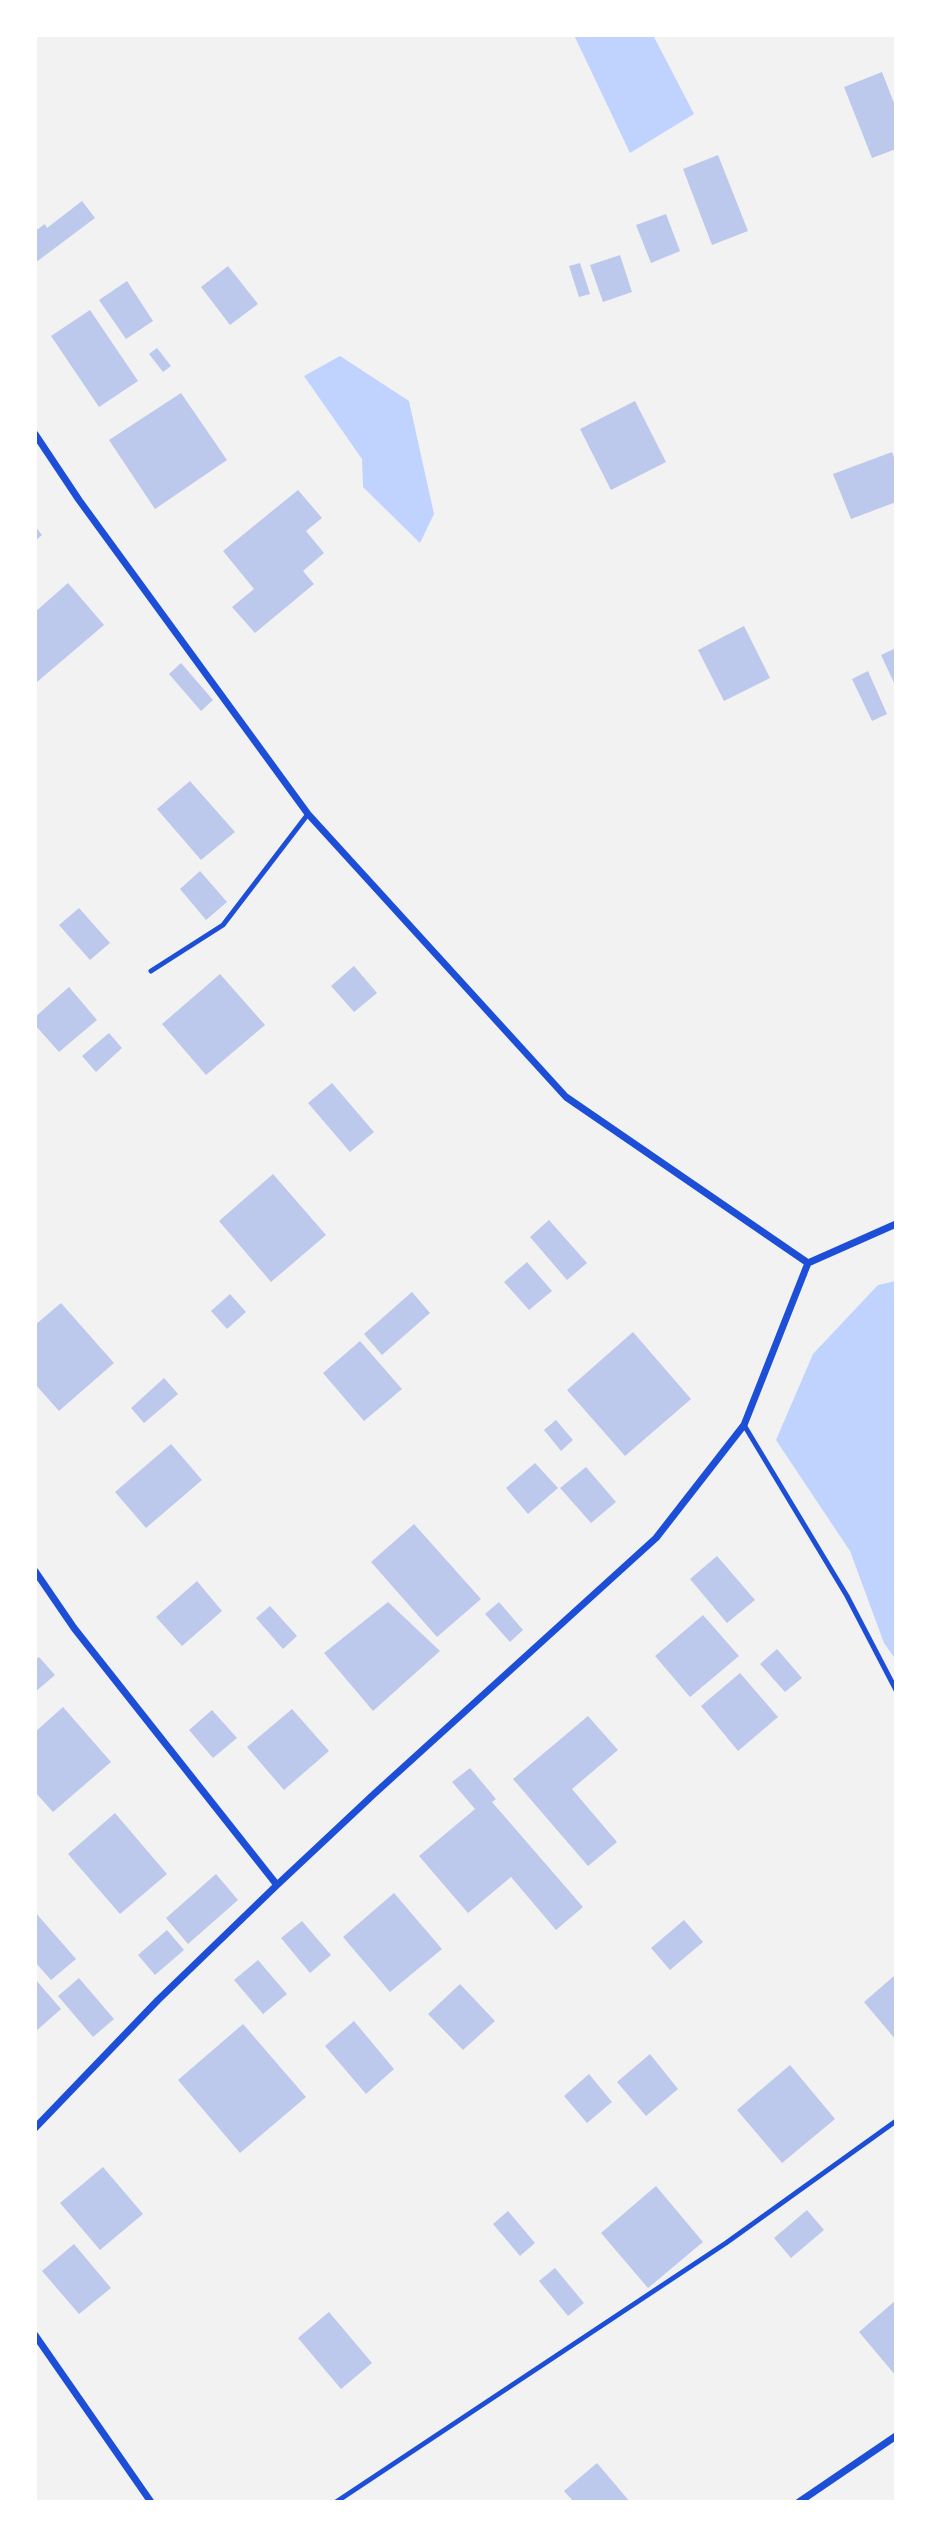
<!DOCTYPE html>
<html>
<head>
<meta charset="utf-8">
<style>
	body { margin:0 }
	#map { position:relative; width:931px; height:2537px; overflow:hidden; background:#f2f2f2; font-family:Overpass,sans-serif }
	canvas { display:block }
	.frame { position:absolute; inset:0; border:37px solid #fff; pointer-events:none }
</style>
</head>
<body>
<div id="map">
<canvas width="931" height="2537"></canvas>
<div class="frame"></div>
</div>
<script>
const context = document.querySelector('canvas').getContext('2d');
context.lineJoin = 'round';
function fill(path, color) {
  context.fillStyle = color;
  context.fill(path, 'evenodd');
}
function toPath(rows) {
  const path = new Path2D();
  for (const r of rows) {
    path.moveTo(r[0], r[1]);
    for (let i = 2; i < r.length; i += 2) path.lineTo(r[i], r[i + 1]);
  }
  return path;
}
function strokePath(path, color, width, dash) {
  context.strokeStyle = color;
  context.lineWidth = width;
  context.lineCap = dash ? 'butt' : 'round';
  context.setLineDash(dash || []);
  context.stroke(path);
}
fill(toPath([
	[574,35,653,35,694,114,630,153],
	[340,356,409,401,434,514,420,543,363,487,362,459,304,376],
	[896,1281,896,1660,884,1643,850,1551,776,1440,813,1354,878,1285]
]), '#bfd3fe');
fill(toPath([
	[882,72,896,108,896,149,872,158,844,87],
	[718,155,748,231,712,245,683,169],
	[82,201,95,218,35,263,35,231,45,224,47,228],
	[666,214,680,251,651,263,636,225],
	[620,255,632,292,603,302,590,265],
	[580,263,590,294,579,297,569,266],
	[228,266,258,304,230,325,201,287],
	[127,281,153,321,126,339,99,300],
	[90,310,138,381,99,407,51,336],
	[157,348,171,366,163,372,149,354],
	[181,393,227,460,155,509,109,440],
	[635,401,666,462,611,490,580,429],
	[892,452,896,463,896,502,851,519,833,474],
	[298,490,322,518,306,531,324,553,303,571,314,584,255,633,232,607,254,589,223,551],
	[35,526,42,535,35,541],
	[68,583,104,625,37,682,35,680,35,612],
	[744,626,770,678,724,701,698,650],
	[896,648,896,687,881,655],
	[181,663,213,700,201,711,169,674],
	[868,671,887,714,872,721,852,679],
	[190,781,235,832,201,860,157,809],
	[200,871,227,902,206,920,180,889],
	[79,908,110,943,90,960,59,925],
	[354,966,377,993,354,1012,331,986],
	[220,974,265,1025,206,1075,162,1024],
	[69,987,97,1020,59,1052,35,1025,35,1017],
	[109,1033,122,1048,96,1072,82,1056],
	[332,1083,374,1132,350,1152,308,1103],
	[273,1174,326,1235,271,1282,219,1221],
	[549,1220,587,1263,567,1280,530,1237],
	[527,1262,552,1291,529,1310,504,1282],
	[412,1292,430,1313,382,1355,364,1334],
	[230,1294,246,1312,227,1329,211,1311],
	[61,1303,114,1363,59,1411,35,1384,35,1325],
	[633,1332,691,1399,625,1456,567,1390],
	[360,1341,402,1389,364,1421,323,1373],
	[164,1378,178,1394,144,1423,131,1408],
	[556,1420,573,1440,561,1451,544,1430],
	[171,1444,202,1480,146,1528,115,1492],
	[535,1463,558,1488,528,1514,506,1488],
	[586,1467,616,1502,591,1523,560,1488],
	[414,1524,481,1599,437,1637,371,1562],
	[717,1556,755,1600,727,1623,690,1579],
	[197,1581,222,1611,182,1646,156,1617],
	[388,1602,440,1651,373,1711,324,1653],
	[499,1602,523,1630,510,1642,485,1614],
	[270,1606,297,1636,283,1649,256,1618],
	[703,1615,739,1656,690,1697,655,1656],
	[777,1649,802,1678,785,1692,760,1664],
	[39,1657,55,1675,35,1692,35,1660],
	[740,1673,778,1717,738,1751,701,1706],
	[63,1707,111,1762,53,1812,35,1792,35,1732],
	[292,1709,329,1751,284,1790,247,1747],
	[212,1710,237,1738,213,1758,189,1730],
	[588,1716,618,1750,572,1789,617,1842,588,1866,513,1779],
	[470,1768,496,1799,492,1802,583,1907,556,1930,511,1877,468,1913,419,1856,475,1809,452,1782],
	[115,1813,167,1874,120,1914,68,1854],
	[216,1874,238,1900,188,1944,166,1918],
	[394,1893,442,1949,390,1992,343,1937],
	[35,1912,76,1959,51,1980,35,1962],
	[684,1920,703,1942,670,1970,651,1948],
	[302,1921,331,1955,310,1973,281,1938],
	[167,1930,184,1950,155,1975,138,1955],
	[258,1960,287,1994,263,2014,234,1980],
	[894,1976,896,1979,896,2040,864,2002],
	[79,1978,114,2019,93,2037,58,1996],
	[35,1979,61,2009,35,2032],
	[460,1984,495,2021,463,2050,428,2014],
	[354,2021,394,2069,366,2094,325,2046],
	[243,2024,306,2097,240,2153,178,2080],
	[650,2054,678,2089,646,2116,617,2082],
	[790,2065,835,2119,782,2163,737,2110],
	[589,2074,612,2102,587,2123,564,2096],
	[103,2167,143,2214,100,2250,60,2203],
	[656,2186,703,2242,648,2288,601,2233],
	[807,2210,824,2230,791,2258,774,2238],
	[508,2211,535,2243,520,2256,493,2224],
	[74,2244,111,2288,79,2314,42,2271],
	[555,2268,584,2303,568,2316,539,2281],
	[896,2300,896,2376,859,2332],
	[329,2312,372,2363,341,2389,298,2338],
	[597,2463,630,2502,574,2502,564,2491]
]), '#bdc9ec');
strokePath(toPath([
	[151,971,223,925,308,814],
	[744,1425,847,1596,896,1690],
	[336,2502,726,2243,896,2121]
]), '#1d4ed8', 5);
strokePath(toPath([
	[35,434,79,500,308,814,566,1097,808,1263],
	[35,1571,74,1628,277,1885],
	[35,2128,158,2000,277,1885,374,1794,656,1538,744,1425,808,1263,896,1224],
	[35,2335,151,2502],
	[799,2502,896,2436]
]), '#1d4ed8', 7);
</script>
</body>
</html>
